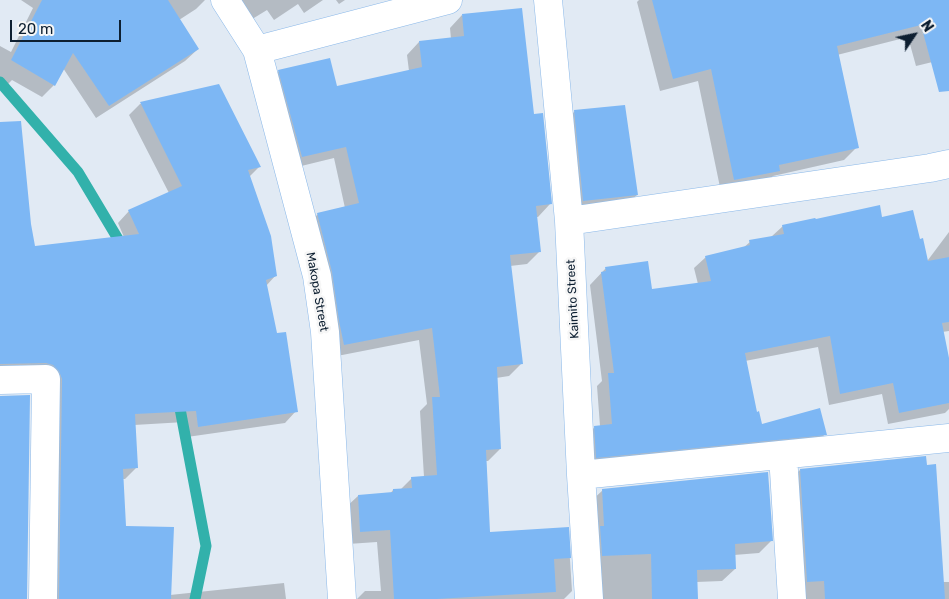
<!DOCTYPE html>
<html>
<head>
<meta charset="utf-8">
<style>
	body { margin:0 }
	#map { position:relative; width:949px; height:599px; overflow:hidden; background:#e1eaf4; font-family:Rubik,sans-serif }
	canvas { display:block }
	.north { position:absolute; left:889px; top:10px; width:50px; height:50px; -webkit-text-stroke:4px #f6f6f6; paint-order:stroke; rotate:56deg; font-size:14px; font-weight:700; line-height:20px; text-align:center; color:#0d1f31 }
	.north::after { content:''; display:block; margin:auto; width:18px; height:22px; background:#0d1f31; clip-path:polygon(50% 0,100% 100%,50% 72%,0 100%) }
	.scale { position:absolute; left:10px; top:20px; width:111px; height:22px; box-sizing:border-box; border:2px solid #0d1f31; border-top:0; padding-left:6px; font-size:15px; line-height:18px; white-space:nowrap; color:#0d1f31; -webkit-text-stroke:4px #f6f6f6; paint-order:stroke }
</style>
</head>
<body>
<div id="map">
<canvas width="949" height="599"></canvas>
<div class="north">N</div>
<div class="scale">20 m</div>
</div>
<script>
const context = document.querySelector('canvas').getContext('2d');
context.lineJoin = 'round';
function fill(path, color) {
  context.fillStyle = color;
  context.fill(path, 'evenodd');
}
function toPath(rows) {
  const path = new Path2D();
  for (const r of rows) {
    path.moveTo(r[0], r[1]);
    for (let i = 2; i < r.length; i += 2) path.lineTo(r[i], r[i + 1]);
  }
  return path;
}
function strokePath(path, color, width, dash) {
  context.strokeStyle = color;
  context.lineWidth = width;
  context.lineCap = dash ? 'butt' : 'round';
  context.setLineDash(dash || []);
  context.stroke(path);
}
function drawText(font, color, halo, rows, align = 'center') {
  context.font = font + ' Rubik,sans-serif';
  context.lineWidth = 5;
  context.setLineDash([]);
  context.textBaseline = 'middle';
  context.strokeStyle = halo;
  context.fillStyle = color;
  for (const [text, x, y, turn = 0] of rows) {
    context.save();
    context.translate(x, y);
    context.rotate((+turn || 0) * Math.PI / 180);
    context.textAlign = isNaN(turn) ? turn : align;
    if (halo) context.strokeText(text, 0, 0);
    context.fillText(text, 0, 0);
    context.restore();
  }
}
fill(toPath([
	[21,0,205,0,196,9,179,20,198,49,185,61,96,118,63,68,54,85,42,97,12,80,5,87,0,85,0,46,11,52,33,8],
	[235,0,323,0,304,13,298,4,274,20,267,10,249,21],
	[336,0,345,0,339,4],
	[639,0,949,0,949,58,916,66,908,37,837,55,857,147,844,160,773,176,766,183,721,192,698,81,660,91,637,2],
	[462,15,533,116,550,204,538,217,536,217,540,251,527,264,510,266,521,364,509,376,496,378,500,449,488,461,486,461,489,533,568,529,572,591,564,599,357,599,365,591,381,591,377,542,348,544,345,508,358,496,390,494,393,490,400,490,412,478,424,477,420,411,427,404,419,340,332,357,305,227,318,214,345,208,334,158,289,169,266,84,279,71,336,88,409,71,407,55,419,42,451,39,450,28],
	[218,85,259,167,249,177,276,275,266,286,276,334,296,411,285,423,187,437,185,422,134,425,136,468,125,479,122,479,125,527,170,595,284,583,286,599,48,599,51,391,0,375,0,135,30,224,34,248,124,237,118,223,129,211,169,193,129,115,140,104],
	[575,111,637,195,625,206,571,212,563,123],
	[881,218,925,264,949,232,949,331,942,332,949,364,949,409,945,413,888,424,882,394,829,405,818,347,745,361,756,413,761,425,825,434,814,446,585,469,583,438,595,427,600,426,597,386,602,381,590,285,606,268,651,290,698,284,694,268,706,257,743,248,750,242,771,237,783,226],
	[800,470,942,582,949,582,949,599,800,599,788,482],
	[603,490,771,541,759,553,734,555,735,569,722,581,696,582,697,599,592,599,590,502]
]), '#0003');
strokePath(toPath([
	[0,82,78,172,124,249],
	[178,398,206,546,195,599]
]), '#32b1ab', 11);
fill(toPath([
	[42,0,168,0,199,49,109,106,73,53,55,86,11,60],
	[652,0,949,0,949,91,939,92,921,25,837,46,859,148,779,165,780,171,734,180,711,69,673,79],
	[522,8,534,114,543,113,552,204,536,206,541,252,510,255,523,364,497,367,501,449,486,450,490,532,569,527,571,558,554,559,556,592,437,599,394,599,390,530,360,532,358,495,393,492,393,489,412,488,411,477,437,475,432,397,440,397,432,328,344,345,339,321,332,272,317,213,359,203,346,147,302,157,278,70,330,58,337,86,422,67,419,41,464,36,462,14],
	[219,84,261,167,248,170,271,236,277,276,266,280,277,333,286,332,298,412,198,427,196,411,135,414,138,468,123,469,126,526,174,527,171,599,59,599,62,379,59,371,53,365,46,363,0,364,0,122,21,121,31,224,35,246,139,234,128,210,182,186,140,102],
	[625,105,638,195,583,201,574,110],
	[880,205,882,217,913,210,920,239,923,238,928,261,949,257,949,322,942,323,949,358,949,403,899,413,893,383,840,394,830,336,745,353,757,412,759,411,762,424,820,408,827,435,596,458,594,426,612,424,608,373,614,373,601,272,606,271,605,267,648,261,652,289,711,281,705,256,750,245,749,240,784,234,782,225,815,218,816,219],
	[30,395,27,599,0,599,0,396],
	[926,456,927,465,936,464,945,599,825,599,824,581,807,582,800,469],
	[768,472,773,541,735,544,736,569,697,570,698,599,652,599,651,554,602,556,600,526,604,526,602,489]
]), '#7db7f4');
const street = toPath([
	[225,0,257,50,317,276,325,332,342,599],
	[548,0,569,221,581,475,589,599],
	[257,50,448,0],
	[569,221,930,168,949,164],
	[0,380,46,379,43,599],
	[783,455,792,599],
	[581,475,949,438]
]);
strokePath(street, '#8ab8e9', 29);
strokePath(street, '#fff', 28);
drawText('12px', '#0d1f31', '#f6f6f6', [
	["Makopa Street",317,292,80],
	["Kaimito Street",573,299,-93]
]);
</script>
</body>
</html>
